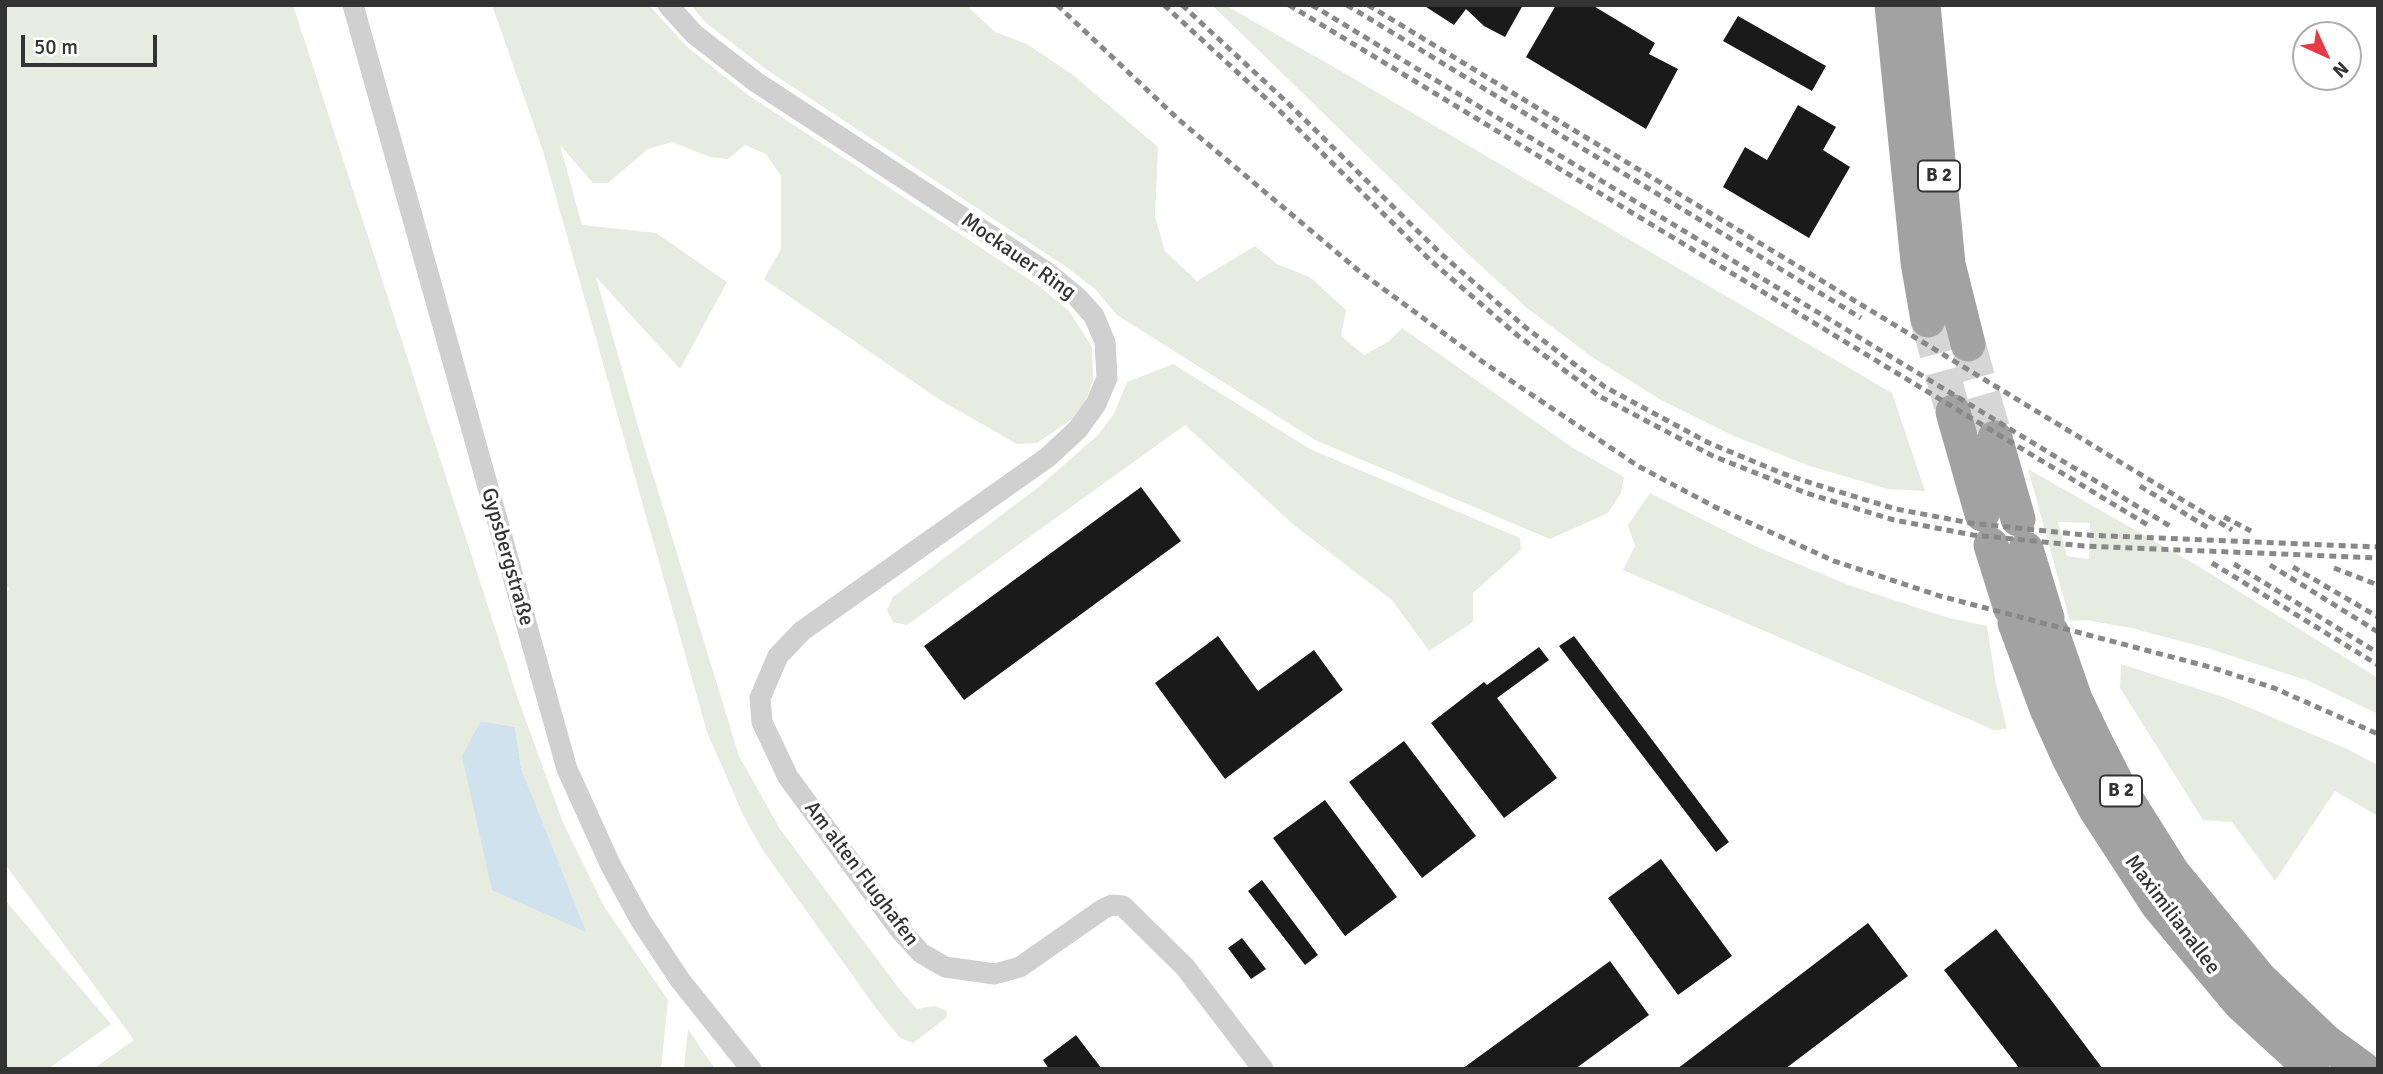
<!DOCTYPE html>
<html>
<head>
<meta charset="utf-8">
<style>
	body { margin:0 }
	#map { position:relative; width:2383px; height:1074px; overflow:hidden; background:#fff; font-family:Signika,sans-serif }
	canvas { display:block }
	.frame { position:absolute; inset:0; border:7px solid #333; pointer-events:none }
	.north { position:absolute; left:2292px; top:21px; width:70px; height:70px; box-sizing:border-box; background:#fff; border:2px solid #adadad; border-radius:50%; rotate:135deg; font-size:19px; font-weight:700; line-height:28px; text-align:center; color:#333 }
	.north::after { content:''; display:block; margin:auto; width:24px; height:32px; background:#e63946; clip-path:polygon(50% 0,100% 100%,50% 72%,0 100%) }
	.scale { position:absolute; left:21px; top:35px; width:136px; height:32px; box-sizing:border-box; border:4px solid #333; border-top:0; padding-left:9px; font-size:21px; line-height:24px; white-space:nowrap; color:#333; -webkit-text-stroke:5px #fff; paint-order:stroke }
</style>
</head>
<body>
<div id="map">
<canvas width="2383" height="1074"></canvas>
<div class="frame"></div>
<div class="north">N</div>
<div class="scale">50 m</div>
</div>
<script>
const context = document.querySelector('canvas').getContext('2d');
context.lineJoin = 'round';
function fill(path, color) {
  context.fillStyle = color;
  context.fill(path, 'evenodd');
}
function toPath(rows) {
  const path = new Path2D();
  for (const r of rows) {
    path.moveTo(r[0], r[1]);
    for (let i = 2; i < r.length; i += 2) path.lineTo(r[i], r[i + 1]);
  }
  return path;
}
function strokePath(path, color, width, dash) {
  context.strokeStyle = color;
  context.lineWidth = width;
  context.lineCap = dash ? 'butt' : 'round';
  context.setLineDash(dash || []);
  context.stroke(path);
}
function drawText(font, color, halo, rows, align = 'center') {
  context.font = font + ' Signika,sans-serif';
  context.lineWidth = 7;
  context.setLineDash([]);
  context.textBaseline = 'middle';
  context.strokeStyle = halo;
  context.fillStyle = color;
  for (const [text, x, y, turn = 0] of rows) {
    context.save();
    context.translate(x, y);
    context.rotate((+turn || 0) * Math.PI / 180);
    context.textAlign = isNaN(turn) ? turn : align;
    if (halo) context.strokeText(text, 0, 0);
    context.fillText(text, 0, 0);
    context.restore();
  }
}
fill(toPath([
	[5,5,293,5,518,699,564,825,605,908,668,1000,661,1069,93,1069,134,1040,5,864,5,594,9,589,5,584],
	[481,721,515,727,521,768,585,931],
	[492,5,649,5,686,46,748,95,1039,286,1069,311,1092,347,1093,380,1086,400,1072,419,1037,443,1017,444,940,400,764,279,781,249,781,176,766,154,745,145,728,159,710,157,672,142,648,149,608,183,593,183,560,145,582,225,656,233,727,282,680,369,596,277,638,426,739,756,780,829,900,990,917,1009,934,1006,947,1011,947,1017,913,1043,900,1038,876,1008,764,852,744,817,707,732,543,151],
	[691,5,966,5,995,32,1027,44,1073,75,1158,147,1155,216,1165,251,1197,281,1255,246,1277,264,1310,277,1346,310,1341,336,1364,355,1388,342,1402,328,1573,448,1624,477,1621,493,1608,513,1550,539,1315,440,1117,315,1095,289,1068,268,767,70,705,22],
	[1212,5,1225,5,1332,66,1892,393,1925,491,1888,489,1810,466,1734,436,1661,400,1592,357,1527,308,1467,253],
	[1173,364,1310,449,1520,538,1521,550,1473,593,1473,622,1429,651,1392,600,1295,526,1185,425,907,625,893,622,887,610,893,597,1040,486,1098,435,1114,414,1127,382],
	[2028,469,2198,566,2378,678,2378,714,2309,681,2207,648,2131,628,2086,620,2070,621],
	[2058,522,2090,523,2089,559,2067,556],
	[1650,493,1755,546,1851,586,1949,618,1987,626,1996,684,2007,729,1994,730,1623,570,1635,546,1628,525],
	[2121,664,2226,698,2345,748,2378,765,2378,816,2335,791,2275,881,2232,822,2203,820,2120,688],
	[5,900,111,1024,48,1069,5,1069],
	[688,1029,715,1069,684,1069]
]), '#e6ecdf');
fill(toPath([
	[481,721,515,727,521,768,586,932,492,890,462,756]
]), '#cfe2ee');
fill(toPath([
	[1423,5,1523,5,1505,37,1484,26,1466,9,1454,25],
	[1556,5,1592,5,1655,43,1649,54,1678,69,1646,129,1526,57],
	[1738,16,1826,66,1812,91,1723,41],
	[1798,105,1836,127,1823,150,1850,167,1809,238,1723,187,1745,147,1767,160],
	[1141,487,1181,541,964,700,924,646],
	[1218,636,1258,691,1314,650,1343,690,1225,779,1155,683],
	[1574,636,1729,842,1716,852,1559,646],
	[1539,647,1549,660,1497,698,1557,778,1504,818,1431,723,1484,682,1487,685],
	[1404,741,1476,836,1422,878,1349,782],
	[1325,800,1397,897,1345,936,1273,838],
	[1661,859,1732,956,1678,995,1608,898],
	[1262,880,1318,955,1305,965,1248,891],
	[1868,923,1908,976,1880,997,1785,1069,1677,1069],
	[1996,929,2048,996,2103,1069,2020,1069,1944,970],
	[1242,938,1266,969,1251,979,1228,948],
	[1610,961,1649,1015,1575,1069,1462,1069],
	[1076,1035,1102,1069,1049,1069,1043,1060]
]), '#1a1a1a');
strokePath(toPath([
	[1928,320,1953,412],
	[1968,344,1995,438]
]), '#d6d6d6', 35, [35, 18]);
strokePath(toPath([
	[353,5,567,769,611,866,641,921,680,980,751,1069],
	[668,5,694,34,756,82,1048,273,1078,298,1094,316,1105,342,1107,378,1096,404,1078,429,1048,457,802,631,778,656,760,698,762,722,788,777,900,930,921,953,945,967,995,974,1020,967,1103,909,1112,905,1123,906,1185,967,1263,1069]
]), '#d0d0d0', 21);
strokePath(toPath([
	[1892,5,1918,262,1928,320],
	[1923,5,1948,264,1968,344],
	[1953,412,1982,514],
	[1995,438,2018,519],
	[1991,545,2011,609],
	[2026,549,2047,618],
	[2015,623,2047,709,2070,760,2095,808,2158,905,2240,1003,2312,1069],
	[2052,633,2075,699,2096,743,2118,786,2172,872,2260,979,2326,1042,2363,1069]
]), '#a2a2a2', 35);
strokePath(toPath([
	[1057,5,1178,119,1359,271,1483,362,1638,466,1717,508,1834,561,1940,596,2210,667,2274,688,2378,734],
	[1164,5,1283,114,1430,260,1517,335,1599,396,1713,456,1806,493,1894,520,1973,535,2084,546,2378,558],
	[1182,5,1291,106,1439,252,1525,327,1605,387,1709,443,1784,474,1830,489,1896,509,1970,523,2084,535,2378,547],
	[1289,5,2151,527],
	[1312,5,2173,528],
	[1347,5,1861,318],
	[1368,5,2232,530],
	[2140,486,2210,529],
	[2224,517,2251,531],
	[2212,563,2378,665],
	[2234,564,2378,653],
	[2270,565,2378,632],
	[2293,567,2378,617],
	[2334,568,2378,585]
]), '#888', 5, [7, 5]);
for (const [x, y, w] of [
	[1939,176,42],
	[2121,791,42]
]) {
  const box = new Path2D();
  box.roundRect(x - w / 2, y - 15.5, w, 31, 5);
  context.fillStyle = '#fff';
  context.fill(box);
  strokePath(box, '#333', 2);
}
drawText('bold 19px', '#333', null, [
	["B 2",1939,176],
	["B 2",2121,791]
]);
drawText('21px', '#333', '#fff', [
	["Mockauer Ring",1018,257,35],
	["Gypsbergstraße",507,557,74],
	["Am alten Flughafen",861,874,53],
	["Maximilianallee",2172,915,53]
]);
</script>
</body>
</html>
